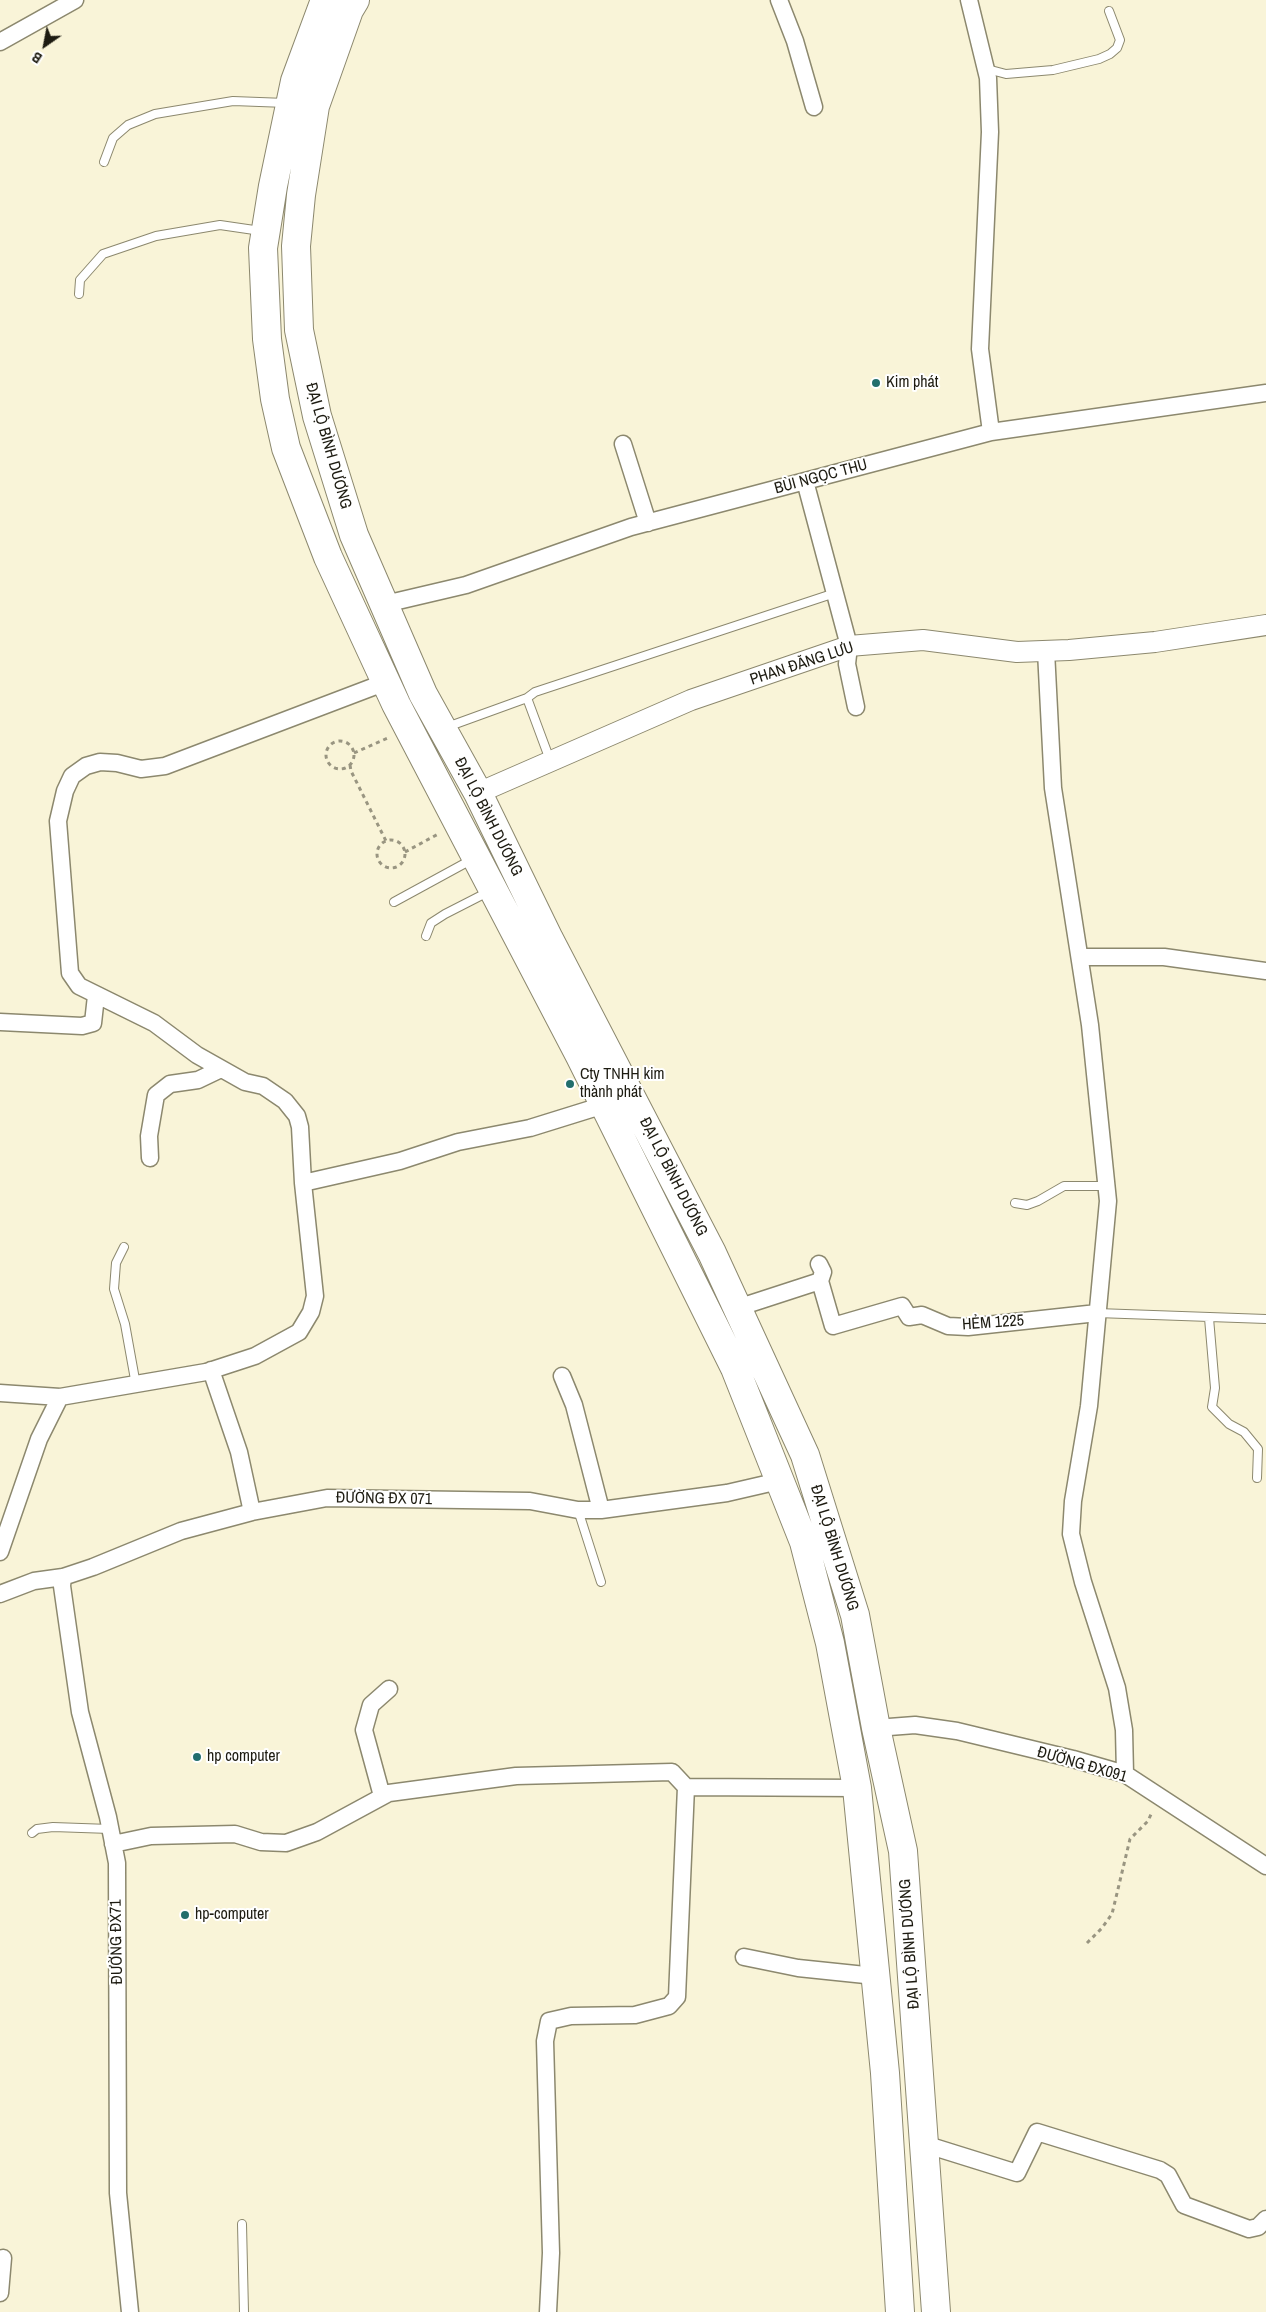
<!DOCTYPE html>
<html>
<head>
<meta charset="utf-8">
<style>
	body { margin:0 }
	#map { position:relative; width:1266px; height:2312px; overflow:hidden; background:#f9f4d8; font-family:"Archivo Narrow",sans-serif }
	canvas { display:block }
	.north { position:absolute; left:20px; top:20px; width:50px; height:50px; -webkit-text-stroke:4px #fff; paint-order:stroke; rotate:213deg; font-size:14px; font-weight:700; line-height:20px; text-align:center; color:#1d1b11 }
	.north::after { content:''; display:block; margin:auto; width:18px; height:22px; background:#1d1b11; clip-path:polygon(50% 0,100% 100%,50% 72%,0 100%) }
</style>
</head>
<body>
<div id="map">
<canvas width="1266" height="2312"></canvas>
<div class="north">B</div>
</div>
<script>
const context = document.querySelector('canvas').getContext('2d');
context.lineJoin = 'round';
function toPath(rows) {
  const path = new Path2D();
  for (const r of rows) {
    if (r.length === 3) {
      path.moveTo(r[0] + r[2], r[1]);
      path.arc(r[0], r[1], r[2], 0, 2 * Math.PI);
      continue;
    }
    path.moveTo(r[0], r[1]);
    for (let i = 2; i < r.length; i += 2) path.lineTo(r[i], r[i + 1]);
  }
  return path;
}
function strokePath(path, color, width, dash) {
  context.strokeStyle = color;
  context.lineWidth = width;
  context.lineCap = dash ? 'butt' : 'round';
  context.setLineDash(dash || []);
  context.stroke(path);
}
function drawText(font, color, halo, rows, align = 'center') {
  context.font = font + ' "Archivo Narrow",sans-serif';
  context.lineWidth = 4;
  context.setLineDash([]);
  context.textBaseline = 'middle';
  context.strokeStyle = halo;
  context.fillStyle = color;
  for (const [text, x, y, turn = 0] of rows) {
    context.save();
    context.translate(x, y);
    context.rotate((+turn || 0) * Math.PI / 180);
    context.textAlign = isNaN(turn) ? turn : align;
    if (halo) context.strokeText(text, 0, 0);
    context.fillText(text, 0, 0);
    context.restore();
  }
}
const service = toPath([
	[987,69,1006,74,1053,70,1099,59,1110,54,1117,48,1120,40,1109,11],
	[104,162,113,138,128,125,155,114,233,101,286,103],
	[79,294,80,280,103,254,156,236,220,225,261,231],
	[447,727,527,698],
	[550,760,527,698,535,692,835,593],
	[394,902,471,860],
	[426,936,431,923,445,914,488,892],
	[1015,1203,1027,1205,1038,1201,1064,1186,1107,1186],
	[124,1247,116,1263,114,1289,125,1324,136,1385],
	[1097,1313,1266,1319],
	[1209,1318,1215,1388,1212,1407,1229,1424,1244,1432,1258,1449,1257,1478],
	[578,1510,601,1582],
	[32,1833,37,1829,53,1827,110,1829],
	[242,2224,244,2312]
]);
const minor = toPath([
	[779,0,795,41,814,107],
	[969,0,988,78,990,132,980,349,991,432],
	[0,42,75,0],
	[623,444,648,523],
	[805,481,849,646,847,664,856,707],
	[385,604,466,585,631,527,991,432,1266,393],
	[1046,651,1053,788,1090,1025,1108,1201,1089,1406,1073,1501,1071,1534,1083,1582,1117,1688,1124,1730,1125,1774],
	[1080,957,1164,957,1266,971],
	[0,1022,82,1026,93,1023,96,996],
	[150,1158,149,1136,156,1095,170,1084,198,1080,221,1069],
	[303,1183,400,1161,458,1142,530,1128,604,1105],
	[819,1264,823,1272,820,1281],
	[820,1281,833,1326,902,1306,909,1317,922,1315,948,1326,968,1327,1097,1313],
	[737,1308,820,1281],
	[211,1370,239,1452,252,1512],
	[562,1376,574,1405,601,1510],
	[0,1393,60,1397],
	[0,1552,39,1439,60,1397,206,1372,255,1356,299,1332,311,1312,315,1296,303,1183,300,1127,297,1116,285,1101,263,1086,245,1082,197,1055,154,1023,79,986,70,973,58,821,65,791,72,776,86,766,100,762,117,763,141,769,165,766,386,682],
	[63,1577,62,1586,80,1712,108,1817,117,1863,118,2193,130,2312],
	[0,1594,34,1581,63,1577,93,1567,181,1531,252,1512,327,1498,530,1501,578,1510,601,1510,727,1493,779,1481],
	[876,1728,915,1725,957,1731,1073,1759,1125,1774,1266,1866],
	[382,1796,364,1730,371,1705,389,1689],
	[113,1844,151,1836,235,1834,261,1842,286,1843,317,1832,389,1793,516,1776,672,1772,686,1787,857,1788],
	[744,1957,798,1968,875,1976],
	[924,2144,1017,2173,1037,2132,1160,2170,1168,2175,1184,2205,1249,2229,1258,2227,1266,2219],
	[0,2293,3,2258],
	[548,2312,551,2253,545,2041,549,2021,571,2016,635,2015,669,2006,677,1997,686,1787]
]);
const tertiary = toPath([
	[478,793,691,700,849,646,923,640,1017,652,1069,650,1155,642,1266,625]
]);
const trunk = toPath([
	[325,0,295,81,273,186,263,248,267,339,275,399,286,448,328,557,396,704,580,1056,735,1368,804,1542,830,1643,857,1788,885,2073,900,2312],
	[355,0,349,10,315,106,301,195,296,246,299,330,317,416,354,535,423,694,478,793,549,939,712,1253,805,1455,855,1615,876,1728,903,1851,936,2312]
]);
strokePath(service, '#8c886e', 10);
strokePath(minor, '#8c886e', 19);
strokePath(tertiary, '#8c886e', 22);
strokePath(trunk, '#8c886e', 30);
strokePath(toPath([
	[340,755,14],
	[354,753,390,737],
	[350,765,351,771,386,841],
	[391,854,14],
	[405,852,440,833],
	[1087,1943,1102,1928,1112,1914,1130,1839,1148,1821,1152,1812]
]), '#999581', 3, [4, 4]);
strokePath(service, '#fff', 8);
strokePath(minor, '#fff', 16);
strokePath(tertiary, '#fff', 20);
strokePath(trunk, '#fff', 28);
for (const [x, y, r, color] of [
	[876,383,5,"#226e6d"],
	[570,1084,5,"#226e6d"],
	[197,1757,5,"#226e6d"],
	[185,1915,5,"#226e6d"]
]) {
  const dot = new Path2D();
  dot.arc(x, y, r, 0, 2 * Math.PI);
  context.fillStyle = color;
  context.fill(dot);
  strokePath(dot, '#fff', 2);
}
drawText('16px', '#1d1b11', '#fff', [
	["Kim phát",886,383],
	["Cty TNHH kim",580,1075],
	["thành phát",580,1093],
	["hp computer",207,1757],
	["hp-computer",195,1915]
], 'left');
drawText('16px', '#1d1b11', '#fff', [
	["ĐẠI LỘ BÌNH DƯƠNG",328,446,74],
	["BÙI NGỌC THU",821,477,-15],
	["PHAN ĐĂNG LƯU",802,664,-18],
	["ĐẠI LỘ BÌNH DƯƠNG",488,817,63],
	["ĐẠI LỘ BÌNH DƯƠNG",673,1177,63],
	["HẺM 1225",993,1323,-4],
	["ĐƯỜNG ĐX 071",384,1499,1],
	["ĐẠI LỘ BÌNH DƯƠNG",834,1548,73],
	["ĐƯỜNG ĐX091",1082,1765,16],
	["ĐƯỜNG ĐX71",117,1942,-91],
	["ĐẠI LỘ BÌNH DƯƠNG",910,1944,-94]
]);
</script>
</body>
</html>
